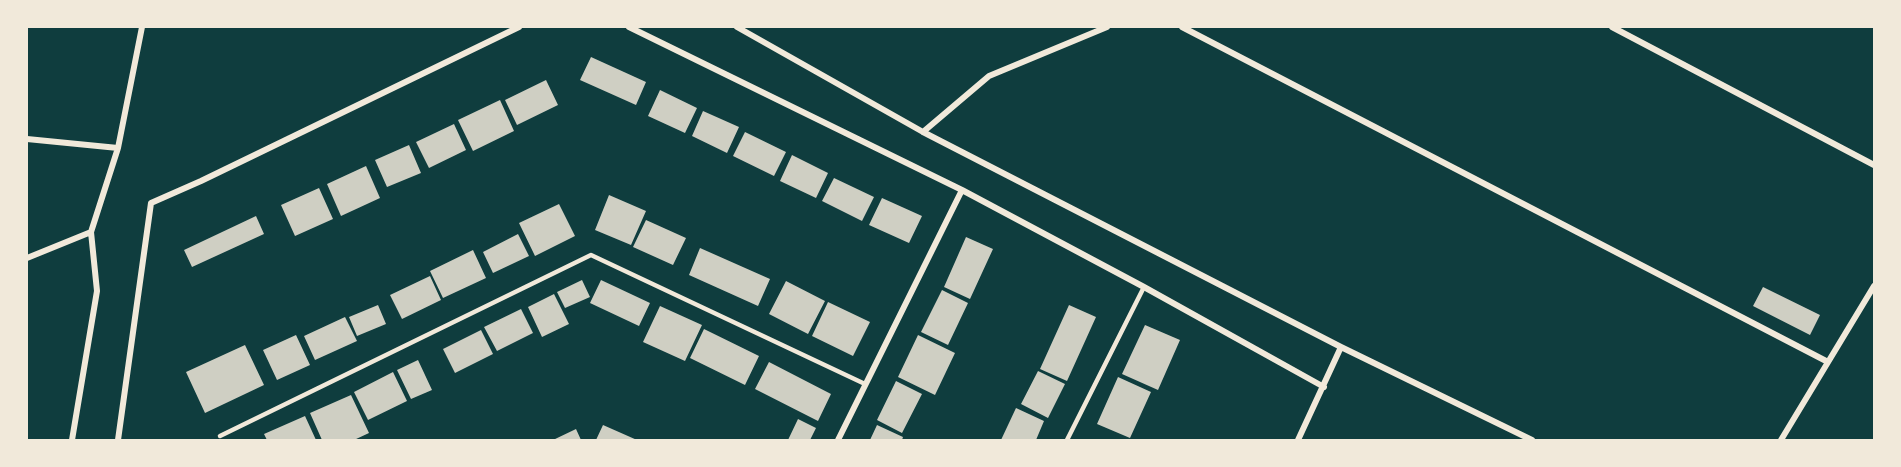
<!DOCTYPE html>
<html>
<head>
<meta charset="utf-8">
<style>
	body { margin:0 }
	#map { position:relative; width:1901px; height:467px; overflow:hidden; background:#0f3d3e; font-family:"Source Sans 3",sans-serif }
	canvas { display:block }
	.frame { position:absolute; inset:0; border:28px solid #f1e9da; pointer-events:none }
</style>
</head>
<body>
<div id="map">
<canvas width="1901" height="467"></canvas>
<div class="frame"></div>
</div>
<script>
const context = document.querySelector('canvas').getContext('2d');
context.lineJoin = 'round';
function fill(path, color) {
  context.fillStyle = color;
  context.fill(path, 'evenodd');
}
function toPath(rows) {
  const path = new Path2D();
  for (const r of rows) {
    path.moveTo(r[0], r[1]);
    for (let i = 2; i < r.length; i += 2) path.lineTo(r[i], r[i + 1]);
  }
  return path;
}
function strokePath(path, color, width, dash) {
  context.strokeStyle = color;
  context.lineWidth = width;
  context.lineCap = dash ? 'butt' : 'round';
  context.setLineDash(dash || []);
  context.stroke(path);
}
fill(toPath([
	[591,57,646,82,636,105,580,80],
	[546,80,558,105,517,125,505,100],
	[660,90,697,108,685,133,648,116],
	[500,100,514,131,473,151,458,120],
	[703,111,739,127,727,153,692,136],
	[454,124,466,150,429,168,416,142],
	[745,132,786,152,774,176,733,156],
	[409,145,421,173,387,187,375,160],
	[792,155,828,173,816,198,780,181],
	[366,166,380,198,341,216,327,184],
	[834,178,874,197,862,221,822,201],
	[319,188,333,219,295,236,281,205],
	[609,195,646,211,631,245,595,230],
	[882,198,922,216,909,243,869,225],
	[559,204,575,236,535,256,519,223],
	[256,216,264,234,192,267,184,250],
	[646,220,686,238,673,265,633,247],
	[518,234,529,256,493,273,483,252],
	[966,237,993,249,970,299,944,287],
	[700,248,770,279,758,306,689,275],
	[473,250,486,278,443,298,430,271],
	[430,276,441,300,402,319,390,295],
	[582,280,590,297,565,308,557,292],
	[601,280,650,303,639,326,590,303],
	[786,281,825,301,808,334,769,314],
	[1763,287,1820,315,1810,335,1753,306],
	[942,290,968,303,948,345,921,332],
	[554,294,569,324,542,337,528,307],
	[828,302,870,322,853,356,812,336],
	[378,305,386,324,357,336,349,317],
	[1069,305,1096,317,1067,381,1040,369],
	[660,306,702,325,685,361,643,342],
	[521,309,533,333,497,351,484,327],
	[345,317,357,341,315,360,304,336],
	[1145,325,1180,340,1158,390,1122,374],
	[704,329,759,356,745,385,690,358],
	[481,330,493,354,455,373,443,349],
	[296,335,310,365,277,380,263,350],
	[918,335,955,353,935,395,898,377],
	[245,345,264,385,205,413,186,372],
	[418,360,432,390,411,399,397,370],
	[769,362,831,394,818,421,755,389],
	[1038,371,1065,384,1048,418,1021,404],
	[393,372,407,401,368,420,354,392],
	[1118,377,1151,392,1130,438,1097,424],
	[896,381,922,394,902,433,877,420],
	[351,395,369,433,354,440,322,440,310,413],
	[1016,408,1044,421,1036,440,1001,440],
	[305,416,316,440,267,440,264,434],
	[798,419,816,428,810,440,788,440],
	[603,425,637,440,596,440],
	[877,425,903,437,902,440,870,440],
	[576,429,581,440,553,440]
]), '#cfcfc3');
strokePath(toPath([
	[220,436,591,255,865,384],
	[1067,440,1144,287]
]), '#f1e9da', 4.5);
strokePath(toPath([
	[629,27,962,190,1144,287,1324,387],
	[737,27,923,132,1341,347,1532,440],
	[1182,27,1828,362],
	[1612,27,1874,165],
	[923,132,989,76,1107,27],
	[27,139,118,148],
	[27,258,91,232],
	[72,440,97,291,91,232,118,148,142,27],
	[118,440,151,203,201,181,519,27],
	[838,440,962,190],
	[1298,440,1341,347],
	[1781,440,1874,286]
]), '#f1e9da', 6);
</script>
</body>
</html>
